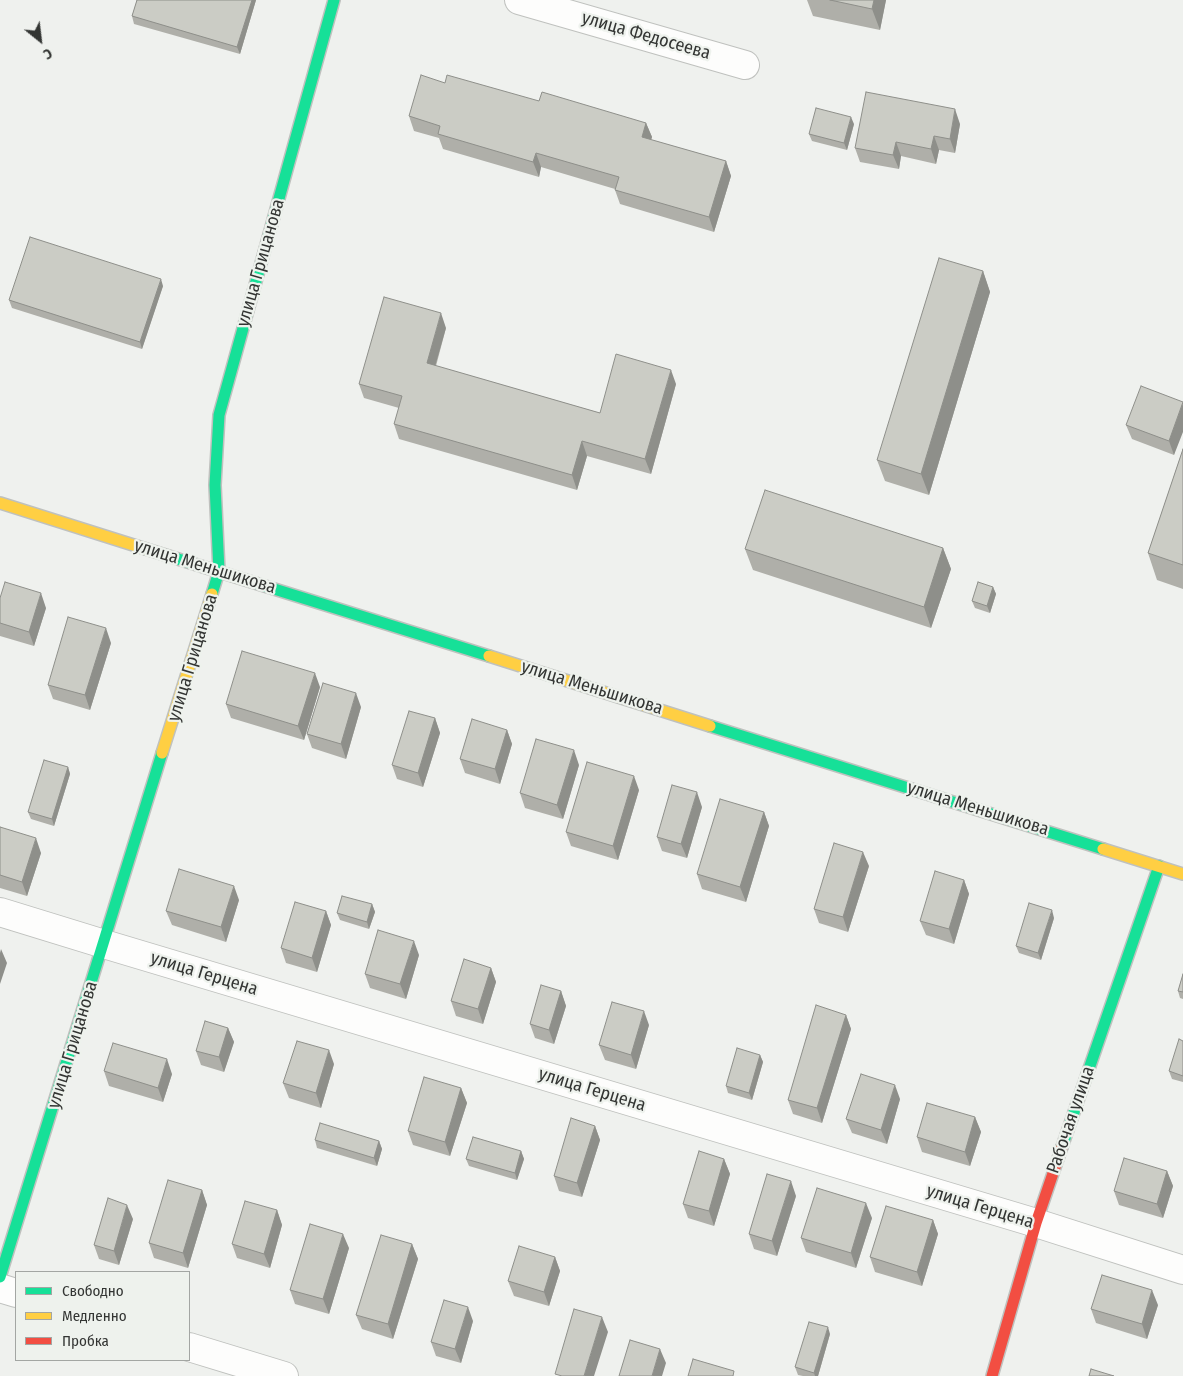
<!DOCTYPE html>
<html>
<head>
<meta charset="utf-8">
<style>
	body { margin:0 }
	#map { position:relative; width:1183px; height:1376px; overflow:hidden; background:#eff1ee; font-family:"Fira Sans Condensed",sans-serif }
	canvas { display:block }
	.legend { position:absolute; left:15px; top:1271px; width:175px; height:90px; box-sizing:border-box; background:#eef2ed; border:1px solid #a3a6a3; margin:0; padding:6px 9px; list-style:none; font-size:15px; color:#333533 }
	.legend li { display:flex; align-items:center; gap:10px; height:25px }
	.legend b { width:25px; border:1px solid #a3a6a3 }
	.north { position:absolute; left:15px; top:15px; width:50px; height:50px; -webkit-text-stroke:4px #eef2ed; paint-order:stroke; rotate:151deg; font-size:14px; font-weight:700; line-height:20px; text-align:center; color:#333533 }
	.north::after { content:''; display:block; margin:auto; width:18px; height:22px; background:#333533; clip-path:polygon(50% 0,100% 100%,50% 72%,0 100%) }
</style>
</head>
<body>
<div id="map">
<canvas width="1183" height="1376"></canvas>
<ul class="legend">
<li><b style="height:6px;background:#16e098"></b>Свободно</li>
<li><b style="height:6px;background:#ffcf43"></b>Медленно</li>
<li><b style="height:6px;background:#f24e42"></b>Пробка</li>
</ul>
<div class="north">С</div>
</div>
<script>
const context = document.querySelector('canvas').getContext('2d');
context.lineJoin = 'round';
function toPath(rows) {
  const path = new Path2D();
  for (const r of rows) {
    path.moveTo(r[0], r[1]);
    for (let i = 2; i < r.length; i += 2) path.lineTo(r[i], r[i + 1]);
  }
  return path;
}
function strokePath(path, color, width, dash) {
  context.strokeStyle = color;
  context.lineWidth = width;
  context.lineCap = dash ? 'butt' : 'round';
  context.setLineDash(dash || []);
  context.stroke(path);
}
function fill(path, color) {
  context.fillStyle = color;
  context.fill(path, 'evenodd');
}
function drawText(font, color, halo, rows, align = 'center') {
  context.font = font + ' "Fira Sans Condensed",sans-serif';
  context.lineWidth = 4.5;
  context.setLineDash([]);
  context.textBaseline = 'middle';
  context.strokeStyle = halo;
  context.fillStyle = color;
  for (const [text, x, y, turn = 0] of rows) {
    context.save();
    context.translate(x, y);
    context.rotate((+turn || 0) * Math.PI / 180);
    context.textAlign = isNaN(turn) ? turn : align;
    if (halo) context.strokeText(text, 0, 0);
    context.fillText(text, 0, 0);
    context.restore();
  }
}
const street = toPath([
	[519,0,745,65],
	[0,912,104,944,1036,1223,1183,1270],
	[0,1288,16,1293],
	[189,1347,284,1376]
]);
const fast = toPath([
	[146,549,489,656],
	[212,594,219,571,215,485,219,415,334,0],
	[710,726,1103,849],
	[1062,1147,1159,866],
	[0,1277,162,753]
]);
const slow = toPath([
	[0,503,146,549],
	[489,656,710,726],
	[162,753,212,594],
	[1103,849,1183,874]
]);
const jam = toPath([
	[992,1376,1036,1223,1062,1147]
]);
strokePath(street, '#bfc1be', 30);
strokePath(fast, '#bfc1be', 14);
strokePath(slow, '#bfc1be', 14);
strokePath(jam, '#bfc1be', 14);
strokePath(street, '#fdfdfc', 28);
strokePath(fast, '#16e098', 11);
strokePath(slow, '#ffcf43', 11);
strokePath(jam, '#f24e42', 11);
fill(toPath([
	[137,0,256,0,240,54,134,24,132,16],
	[807,0,886,0,880,30,813,16],
	[445,83,646,123,652,137,651,140,726,161,731,176,714,232,620,204,615,190,615,189,541,167,539,177,443,149,439,138,414,131,409,116],
	[854,124,847,150,812,141,809,134],
	[960,124,955,153,939,150,936,164,901,156,899,169,860,162,855,148],
	[983,271,990,292,929,495,885,481,877,460],
	[163,286,142,349,12,308,9,300],
	[446,328,436,366,600,413,676,384,651,474,587,456,577,490,399,439,394,424,399,408,364,398,359,384],
	[1183,402,1174,455,1132,439,1126,425],
	[1183,449,1183,589,1157,580,1148,553],
	[943,548,951,569,931,628,753,570,745,549],
	[993,587,996,594,990,613,975,608,972,601],
	[0,598,46,608,34,646,0,636],
	[111,643,90,710,53,699,48,685],
	[320,687,304,740,231,718,226,704],
	[361,707,346,759,312,748,307,734],
	[435,718,440,733,423,787,397,779,392,765],
	[507,730,512,744,500,784,465,773,460,759],
	[579,765,563,819,525,808,520,793],
	[68,767,70,774,54,826,31,819,28,812],
	[639,790,618,860,571,846,566,832],
	[702,807,687,858,662,851,657,837],
	[764,812,769,826,746,902,702,889,697,874],
	[0,827,41,853,27,896,0,888],
	[869,866,848,932,819,923,814,909],
	[964,880,969,894,954,944,926,935,920,921],
	[239,900,226,942,172,925,166,911],
	[372,904,375,912,369,929,340,920,337,913],
	[326,911,331,925,317,972,286,963,281,948],
	[1054,918,1041,960,1019,953,1016,946],
	[419,955,406,999,370,988,365,974],
	[491,968,496,982,483,1024,456,1016,451,1001],
	[1183,974,1183,999,1180,998,1178,991],
	[561,991,566,1006,554,1044,535,1038,530,1024],
	[846,1015,851,1029,822,1123,793,1114,788,1100],
	[649,1025,636,1069,605,1060,599,1045],
	[228,1028,234,1042,224,1072,201,1065,196,1051],
	[1183,1041,1183,1082,1172,1079,1169,1071],
	[760,1055,763,1062,752,1100,728,1093,726,1086],
	[334,1064,321,1108,289,1098,283,1083],
	[104,1071,172,1074,163,1102,109,1086],
	[461,1088,467,1103,450,1156,413,1145,408,1131],
	[900,1099,887,1144,852,1133,846,1119],
	[975,1117,981,1132,970,1166,922,1152,917,1137],
	[595,1126,600,1140,582,1197,559,1191,554,1176],
	[315,1140,379,1141,382,1149,377,1166,317,1148],
	[521,1151,524,1159,517,1180,469,1166,466,1159],
	[724,1159,730,1174,714,1226,688,1218,683,1204],
	[1167,1171,1173,1186,1163,1218,1119,1205,1114,1191],
	[202,1190,207,1205,188,1268,154,1258,149,1243],
	[796,1196,777,1256,754,1249,749,1234],
	[277,1210,282,1225,270,1268,237,1258,232,1244],
	[872,1218,856,1268,806,1252,801,1238],
	[133,1219,119,1265,99,1259,94,1245],
	[933,1220,938,1234,922,1286,875,1272,870,1257],
	[412,1244,418,1259,393,1339,362,1329,356,1315],
	[349,1248,329,1314,295,1304,290,1290],
	[555,1257,560,1271,549,1306,514,1296,508,1281],
	[1158,1305,1147,1339,1096,1323,1091,1309],
	[473,1321,461,1363,436,1356,431,1342],
	[830,1334,818,1376,803,1376,798,1375,795,1367]
]), '#afafa9');
fill(toPath([
	[252,0,256,0,240,54,237,47],
	[874,0,886,0,880,30,872,9],
	[955,109,960,124,955,153,950,139],
	[851,117,854,124,847,150,844,143],
	[646,123,652,137,647,151,642,137],
	[934,136,939,150,936,164,931,149],
	[896,142,901,156,899,169,893,155],
	[536,153,541,167,539,177,533,162],
	[726,161,731,176,714,232,709,217],
	[983,271,990,292,929,495,921,474],
	[161,279,163,286,142,349,140,342],
	[441,313,446,328,432,377,427,363],
	[671,370,676,384,651,474,645,459],
	[1183,403,1183,432,1174,455,1169,441],
	[582,441,587,456,577,490,572,475],
	[943,548,951,569,931,628,924,607],
	[993,587,996,594,990,613,987,606],
	[41,593,46,608,34,646,29,632],
	[106,628,111,643,90,710,85,695],
	[315,673,320,687,304,740,298,726],
	[356,693,361,707,346,759,341,744],
	[435,718,440,733,423,787,418,773],
	[507,730,512,744,500,784,495,769],
	[574,750,579,765,563,819,557,805],
	[68,767,70,774,54,826,52,819],
	[634,776,639,790,618,860,613,846],
	[697,792,702,807,687,858,681,844],
	[764,812,769,826,746,902,740,887],
	[36,838,41,853,27,896,22,882],
	[863,852,869,866,848,932,843,917],
	[964,880,969,894,954,944,949,929],
	[234,886,239,900,226,942,221,927],
	[372,904,375,912,369,929,367,922],
	[1052,910,1054,918,1041,960,1038,953],
	[326,911,331,925,317,972,312,958],
	[414,941,419,955,406,999,400,984],
	[1,949,7,963,0,984,0,953],
	[491,968,496,982,483,1024,478,1009],
	[561,991,566,1006,554,1044,549,1030],
	[644,1011,649,1025,636,1069,631,1055],
	[846,1015,851,1029,822,1123,817,1108],
	[228,1028,234,1042,224,1072,219,1057],
	[329,1050,334,1064,321,1108,316,1093],
	[760,1055,763,1062,752,1100,749,1093],
	[167,1059,172,1074,163,1102,158,1088],
	[895,1085,900,1099,887,1144,881,1130],
	[461,1088,467,1103,450,1156,445,1142],
	[975,1117,981,1132,970,1166,965,1152],
	[595,1126,600,1140,582,1197,577,1183],
	[379,1141,382,1149,377,1166,374,1158],
	[521,1151,524,1159,517,1180,515,1173],
	[724,1159,730,1174,714,1226,709,1211],
	[1167,1171,1173,1186,1163,1218,1157,1204],
	[791,1181,796,1196,777,1256,772,1241],
	[202,1190,207,1205,188,1268,183,1253],
	[866,1203,872,1218,856,1268,851,1253],
	[127,1205,133,1219,119,1265,114,1251],
	[277,1210,282,1225,270,1268,264,1254],
	[933,1220,938,1234,922,1286,917,1272],
	[343,1234,349,1248,329,1314,323,1299],
	[412,1244,418,1259,393,1339,388,1324],
	[555,1257,560,1271,549,1306,544,1292],
	[1152,1290,1158,1305,1147,1339,1142,1324],
	[468,1307,473,1321,461,1363,455,1349],
	[602,1317,608,1332,594,1376,584,1376],
	[828,1327,830,1334,818,1376,815,1376,814,1373],
	[660,1349,666,1363,662,1376,652,1376]
]), '#8e8f8a');
const building = toPath([
	[137,0,252,0,237,47,132,16,137,0],
	[830,0,874,0,872,9,830,0],
	[421,75,445,83,447,75,539,101,542,92,646,123,642,137,726,161,709,217,615,190,619,177,536,153,533,162,438,134,440,126,409,116,421,75],
	[866,92,955,109,950,139,934,136,931,149,896,142,893,155,855,148,866,92],
	[816,108,851,117,844,143,809,134,816,108],
	[30,237,161,279,140,342,9,300,30,237],
	[939,258,983,271,921,474,877,460,939,258],
	[384,297,441,313,427,363,600,413,616,354,671,370,645,459,582,441,572,475,394,424,402,396,359,384,384,297],
	[1141,386,1183,402,1169,441,1126,425,1141,386],
	[1183,449,1183,565,1148,553,1183,449],
	[765,490,943,548,924,607,745,549,765,490],
	[5,582,41,593,29,632,0,623,0,598,5,582],
	[978,582,993,587,987,606,972,601,978,582],
	[68,617,106,628,85,695,48,685,68,617],
	[242,651,315,673,298,726,226,704,242,651],
	[323,683,356,693,341,744,307,734,323,683],
	[409,711,435,718,418,773,392,765,409,711],
	[472,719,507,730,495,769,460,759,472,719],
	[536,739,574,750,557,805,520,793,536,739],
	[44,760,68,767,52,819,28,812,44,760],
	[587,762,634,776,613,846,566,832,587,762],
	[672,785,697,792,681,844,657,837,672,785],
	[720,799,764,812,740,887,697,874,720,799],
	[0,827,36,838,22,882,0,875,0,827],
	[834,843,863,852,843,917,814,909,834,843],
	[179,869,234,886,221,927,166,911,179,869],
	[935,871,964,880,949,929,920,921,935,871],
	[342,896,372,904,367,922,337,913,342,896],
	[295,902,326,911,312,958,281,948,295,902],
	[1029,903,1052,910,1038,953,1016,946,1029,903],
	[378,930,414,941,400,984,365,974,378,930],
	[464,959,491,968,478,1009,451,1001,464,959],
	[1183,974,1183,992,1178,991,1183,974],
	[541,985,561,991,549,1030,530,1024,541,985],
	[612,1002,644,1011,631,1055,599,1045,612,1002],
	[816,1005,846,1015,817,1108,788,1100,816,1005],
	[205,1021,228,1028,219,1057,196,1051,205,1021],
	[1179,1039,1183,1041,1183,1076,1169,1071,1179,1039],
	[297,1041,329,1050,316,1093,283,1083,297,1041],
	[113,1043,167,1059,158,1088,104,1071,113,1043],
	[737,1048,760,1055,749,1093,726,1086,737,1048],
	[861,1074,895,1085,881,1130,846,1119,861,1074],
	[424,1077,461,1088,445,1142,408,1131,424,1077],
	[927,1103,975,1117,965,1152,917,1137,927,1103],
	[571,1118,595,1126,577,1183,554,1176,571,1118],
	[320,1123,379,1141,374,1158,315,1140,320,1123],
	[473,1137,521,1151,515,1173,466,1159,473,1137],
	[699,1151,724,1159,709,1211,683,1204,699,1151],
	[1124,1158,1167,1171,1157,1204,1114,1191,1124,1158],
	[767,1174,791,1181,772,1241,749,1234,767,1174],
	[168,1180,202,1190,183,1253,149,1243,168,1180],
	[817,1188,866,1203,851,1253,801,1238,817,1188],
	[108,1198,127,1205,114,1251,94,1245,108,1198],
	[245,1201,277,1210,264,1254,232,1244,245,1201],
	[886,1206,933,1220,917,1272,870,1257,886,1206],
	[310,1224,343,1234,323,1299,290,1290,310,1224],
	[381,1235,412,1244,388,1324,356,1315,381,1235],
	[519,1246,555,1257,544,1292,508,1281,519,1246],
	[1102,1275,1152,1290,1142,1324,1091,1309,1102,1275],
	[444,1300,468,1307,455,1349,431,1342,444,1300],
	[574,1309,602,1317,584,1376,562,1376,555,1374,574,1309],
	[809,1322,828,1327,814,1373,795,1367,809,1322],
	[630,1340,660,1349,652,1376,619,1376,630,1340],
	[693,1359,734,1371,733,1376,688,1376,693,1359],
	[1091,1369,1114,1376,1089,1376,1091,1369]
]);
fill(building, '#cbccc5');
strokePath(building, '#8e8f8a', 1);
drawText('18px', '#333533', '#eef2ed', [
	["улица Федосеева",646,36,16],
	["улица Грицанова",261,263,-74],
	["улица Меньшикова",205,567,17],
	["улица Грицанова",193,658,-73],
	["улица Меньшикова",592,688,17],
	["улица Меньшикова",978,809,17],
	["улица Герцена",204,974,17],
	["улица Грицанова",73,1045,-73],
	["улица Герцена",592,1090,17],
	["Рабочая улица",1071,1120,-71],
	["улица Герцена",980,1207,17]
]);
</script>
</body>
</html>
